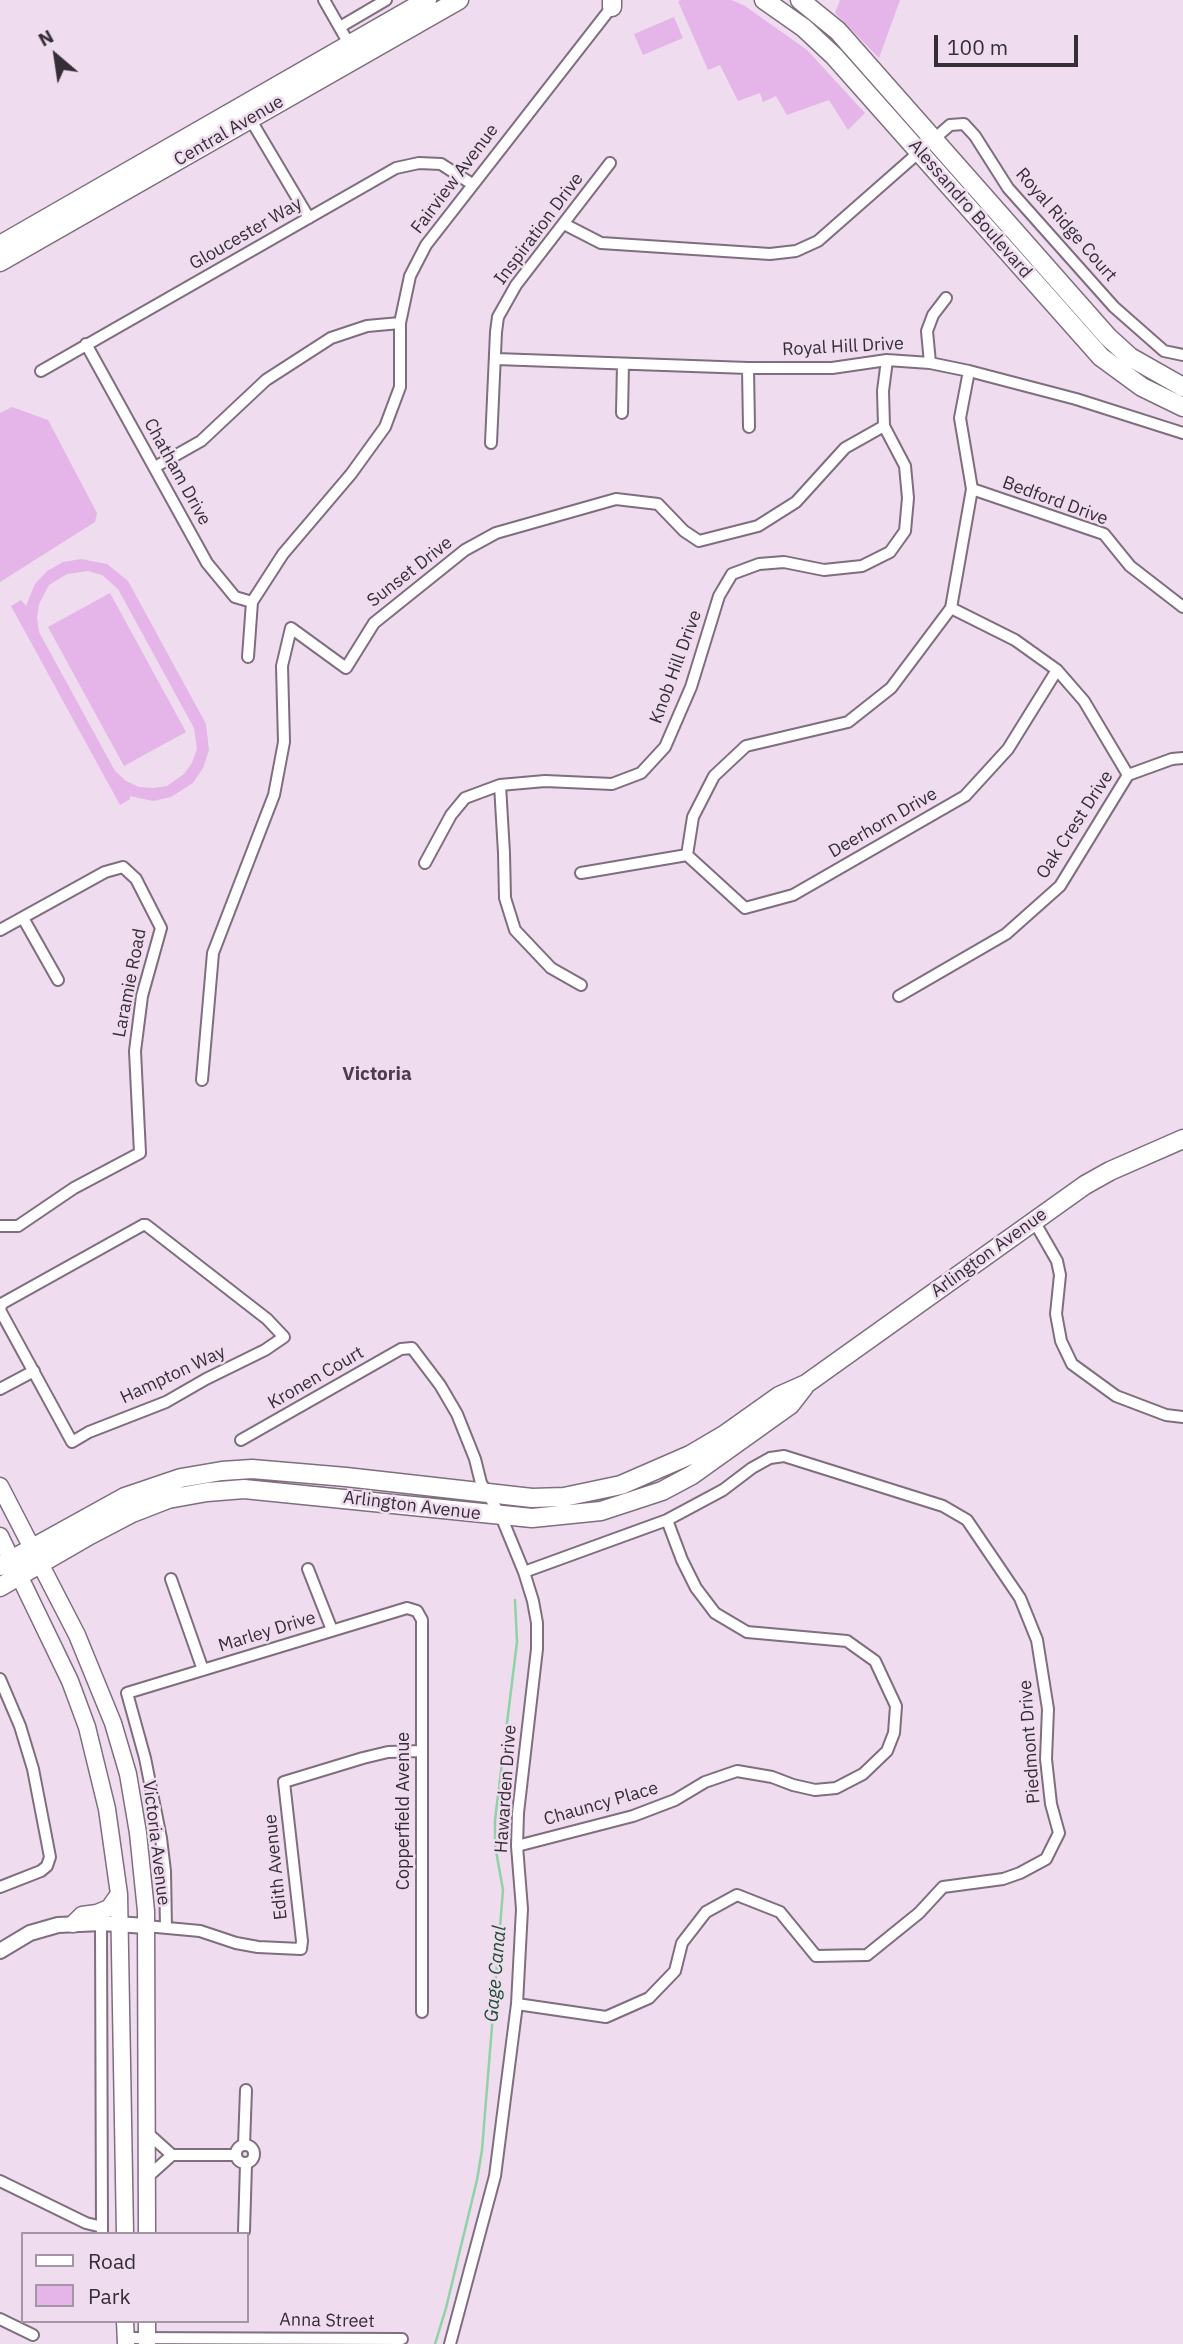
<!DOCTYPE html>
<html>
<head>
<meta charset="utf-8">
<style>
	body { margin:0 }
	#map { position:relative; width:1183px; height:2344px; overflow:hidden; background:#efdcef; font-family:"IBM Plex Sans",sans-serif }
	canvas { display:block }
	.legend { position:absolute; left:21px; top:2232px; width:228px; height:91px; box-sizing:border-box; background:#efdcef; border:2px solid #a596a5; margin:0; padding:9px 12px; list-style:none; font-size:21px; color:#352e36 }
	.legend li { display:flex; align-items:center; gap:14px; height:35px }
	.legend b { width:35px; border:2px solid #a596a5 }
	.north { position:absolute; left:21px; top:21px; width:70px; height:70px; -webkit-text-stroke:5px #efdcef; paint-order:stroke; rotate:331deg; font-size:19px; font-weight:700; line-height:28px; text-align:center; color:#352e36 }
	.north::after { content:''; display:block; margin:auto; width:24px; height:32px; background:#352e36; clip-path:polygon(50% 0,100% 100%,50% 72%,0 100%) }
	.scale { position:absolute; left:934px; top:35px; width:144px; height:32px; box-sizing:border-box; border:4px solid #352e36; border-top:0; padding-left:9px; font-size:21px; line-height:24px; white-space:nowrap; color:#352e36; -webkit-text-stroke:5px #efdcef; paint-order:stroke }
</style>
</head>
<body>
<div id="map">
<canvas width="1183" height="2344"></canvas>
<ul class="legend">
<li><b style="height:9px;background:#fff"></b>Road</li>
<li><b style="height:19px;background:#e5b4e8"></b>Park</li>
</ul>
<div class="north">N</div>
<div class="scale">100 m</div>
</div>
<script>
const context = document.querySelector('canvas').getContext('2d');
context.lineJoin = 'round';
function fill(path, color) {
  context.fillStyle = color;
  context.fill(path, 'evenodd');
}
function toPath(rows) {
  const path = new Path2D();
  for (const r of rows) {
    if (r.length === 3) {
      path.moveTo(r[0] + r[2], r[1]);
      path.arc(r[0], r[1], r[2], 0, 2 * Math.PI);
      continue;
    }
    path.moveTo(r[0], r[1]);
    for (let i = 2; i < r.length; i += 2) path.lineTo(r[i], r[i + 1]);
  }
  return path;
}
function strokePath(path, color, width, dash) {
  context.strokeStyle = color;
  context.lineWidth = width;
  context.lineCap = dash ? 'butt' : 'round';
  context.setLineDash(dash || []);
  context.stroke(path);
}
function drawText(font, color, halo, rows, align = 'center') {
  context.font = font + ' "IBM Plex Sans",sans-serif';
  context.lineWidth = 5;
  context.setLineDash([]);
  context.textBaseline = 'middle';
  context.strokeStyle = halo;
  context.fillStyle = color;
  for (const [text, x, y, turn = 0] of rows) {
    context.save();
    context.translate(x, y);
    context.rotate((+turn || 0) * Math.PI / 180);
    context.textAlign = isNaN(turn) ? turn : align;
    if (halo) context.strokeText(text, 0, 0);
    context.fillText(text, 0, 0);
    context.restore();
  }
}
fill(toPath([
	[682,0,732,0,745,6,807,50,865,113,848,130,829,100,787,115,776,96,763,102,760,93,738,101,720,65,708,70,678,1],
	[840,0,900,0,879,58,835,13],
	[674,17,683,38,643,55,634,34],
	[12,407,48,420,97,513,95,522,0,582,0,413],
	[81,559,107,564,128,581,206,724,209,750,203,768,193,783,171,797,153,801,130,796,130,799,120,805,11,606,21,600,26,606,35,584,47,571,63,562],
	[88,571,102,575,118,589,194,728,197,749,192,763,184,774,167,786,153,788,139,787,126,781,115,771,39,632,37,618,39,604,49,585,67,574],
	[110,593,186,732,124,766,48,627]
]), '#e5b4e8');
strokePath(toPath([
	[435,2344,446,2308,477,2180,482,2150,503,1890,495,1845,495,1820,517,1642,515,1600]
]), '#8dd3a5', 2.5);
const minor = toPath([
	[324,0,352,49],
	[340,27,386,0],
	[249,117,309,218],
	[564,224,601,243,770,254,796,251,818,241,950,125,964,124,975,136,1008,188,1114,307,1164,351,1183,355],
	[86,344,207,563,235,597,252,602],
	[496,359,748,368,832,368,887,360,930,363,969,371,1076,399,1183,433],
	[930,363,927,331,933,315,946,298],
	[748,368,749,427],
	[41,371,396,168,419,163,441,164,472,184],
	[622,413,623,364],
	[491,443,496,332,498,317,516,285,610,163],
	[155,467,201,441,266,380,331,338,367,326,400,323],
	[972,489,1104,534,1130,566,1183,607],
	[951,608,1015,640,1057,670,1084,701,1128,775],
	[248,657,252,602,283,554,351,474,385,427,400,387,400,323,410,276,426,245,614,4],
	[687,855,745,908,793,895,965,796,1008,749,1057,670],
	[425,863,451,815,465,798,500,785],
	[581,873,687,855,693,817,714,776,746,746,848,722,891,688,951,608,972,489,960,418,969,371],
	[23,918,58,980],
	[0,930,105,872,123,867,136,879,161,928,142,996,135,1051,140,1153,74,1188,18,1226,0,1226],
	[581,985,551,968,515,930,505,898,504,853,500,785,545,781,612,784,641,773,665,747,691,687,719,596,732,574,759,564,784,562,824,570,862,566,890,552,905,531,908,498,905,466,884,426],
	[899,996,1006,934,1060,886,1128,775,1172,759,1183,758],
	[202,1080,213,953,274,795,284,742,282,666,291,628,346,668,374,623,465,550,496,533,616,499,658,504,684,531,699,541,758,526,796,502,845,448,884,426,883,391,887,360],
	[1034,1221,1057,1261,1060,1275,1056,1314,1061,1341,1072,1364,1116,1396,1166,1415,1183,1417],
	[143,1225,146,1225,267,1319,284,1337,265,1350,206,1379,166,1402,89,1432,72,1442,1,1312,0,1307,3,1303,143,1225],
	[0,1389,34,1371],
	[241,1440,401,1349,412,1348,440,1385,457,1414,475,1459,481,1483,501,1516,524,1572,533,1601,537,1623,537,1649,518,1813,517,1846,522,1909,517,2004,495,2176,450,2344],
	[308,1569,332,1630],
	[171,1579,203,1670],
	[0,1679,20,1726,33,1769,50,1857,47,1866,41,1871,0,1887],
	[517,1846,633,1816,675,1800,705,1782,737,1771,772,1777,793,1785,815,1790,836,1788,863,1774,887,1751,894,1733,896,1706,875,1661,847,1641,747,1632,715,1613,696,1588,682,1560,667,1520],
	[101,1923,102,2234],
	[146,1926,200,1931,236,1943,258,1947,301,1949,302,1941,284,1782,363,1758,388,1752,421,1751],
	[166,1928,165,1871,161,1838,145,1758,127,1693,407,1608,417,1611,422,1620,422,2012],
	[517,2004,606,2017,649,1998,675,1971,682,1943,706,1912,737,1895,780,1912,816,1956,867,1955,919,1913,943,1887,1003,1879,1020,1873,1046,1859,1059,1833,1051,1804,1046,1759,1048,1709,1037,1640,1020,1598,967,1520,943,1506,784,1456,770,1458,752,1468,723,1490,667,1520,524,1572],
	[147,2135,152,2137,172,2155],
	[244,2145,246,2090],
	[245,2154,9],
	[148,2174,152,2173,172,2155,236,2155],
	[0,2181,86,2223,102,2227],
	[244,2231,246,2164],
	[0,2319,33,2335],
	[125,2338,402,2339]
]);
const tertiary = toPath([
	[0,1951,30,1933,58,1925,101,1923,146,1926]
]);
const secondary = toPath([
	[0,1486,77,1635,113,1723,128,1774,138,1833,146,1911,147,2234],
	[0,1536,70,1681,87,1727,107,1809,119,1894,125,2234],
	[73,1924,82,1915,97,1913,109,1908,119,1894],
	[125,2321,126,2344],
	[147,2321,147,2344]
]);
const primary = toPath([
	[764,0,804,28,834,56,1101,357,1142,387,1183,407],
	[800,0,838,31,1108,337,1130,357,1183,387],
	[612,7,612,0],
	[0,245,427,0],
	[0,262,459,0],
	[0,1566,125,1497,181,1478,222,1471,252,1469,346,1477,532,1498,564,1497,621,1485,690,1455,724,1435,779,1396,806,1384,1085,1185,1110,1171,1183,1139],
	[0,1587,90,1535,132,1513,168,1499,207,1492,244,1489,532,1518,601,1511,662,1491,692,1475,790,1405,804,1387]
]);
strokePath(minor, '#7e6e7e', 14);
strokePath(tertiary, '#7e6e7e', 18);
strokePath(secondary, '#7e6e7e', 19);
strokePath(primary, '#7e6e7e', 21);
strokePath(minor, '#fff', 10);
strokePath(tertiary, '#fff', 14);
strokePath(secondary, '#fff', 16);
strokePath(primary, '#fff', 18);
drawText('18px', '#352e36', '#efdcef', [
	["Central Avenue",229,131,-30],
	["Fairview Avenue",455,179,-53],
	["Alessandro Boulevard",970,209,49],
	["Royal Ridge Court",1066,225,49],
	["Inspiration Drive",539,229,-53],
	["Gloucester Way",246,234,-30],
	["Royal Hill Drive",843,347,-3],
	["Chatham Drive",177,472,61],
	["Bedford Drive",1055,501,20],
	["Sunset Drive",410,572,-38],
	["Knob Hill Drive",676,667,-70],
	["Deerhorn Drive",883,823,-30],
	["Oak Crest Drive",1075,825,-57],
	["Laramie Road",130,983,-79],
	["Arlington Avenue",989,1253,-36],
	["Hampton Way",173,1375,-25],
	["Kronen Court",316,1378,-30],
	["Arlington Avenue",412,1506,7],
	["Marley Drive",267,1632,-17],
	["Piedmont Drive",1030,1742,-94],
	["Hawarden Drive",506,1789,-86],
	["Chauncy Place",601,1804,-16],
	["Copperfield Avenue",404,1811,-90],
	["Victoria Avenue",156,1843,83],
	["Edith Avenue",276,1867,-96],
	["Anna Street",327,2321,1]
]);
drawText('bold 19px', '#4c3d4d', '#efdcef', [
	["Victoria",377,1075]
]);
drawText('italic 19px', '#1a4e30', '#efdcef', [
	["Gage Canal",496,1974,-85]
]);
</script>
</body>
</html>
